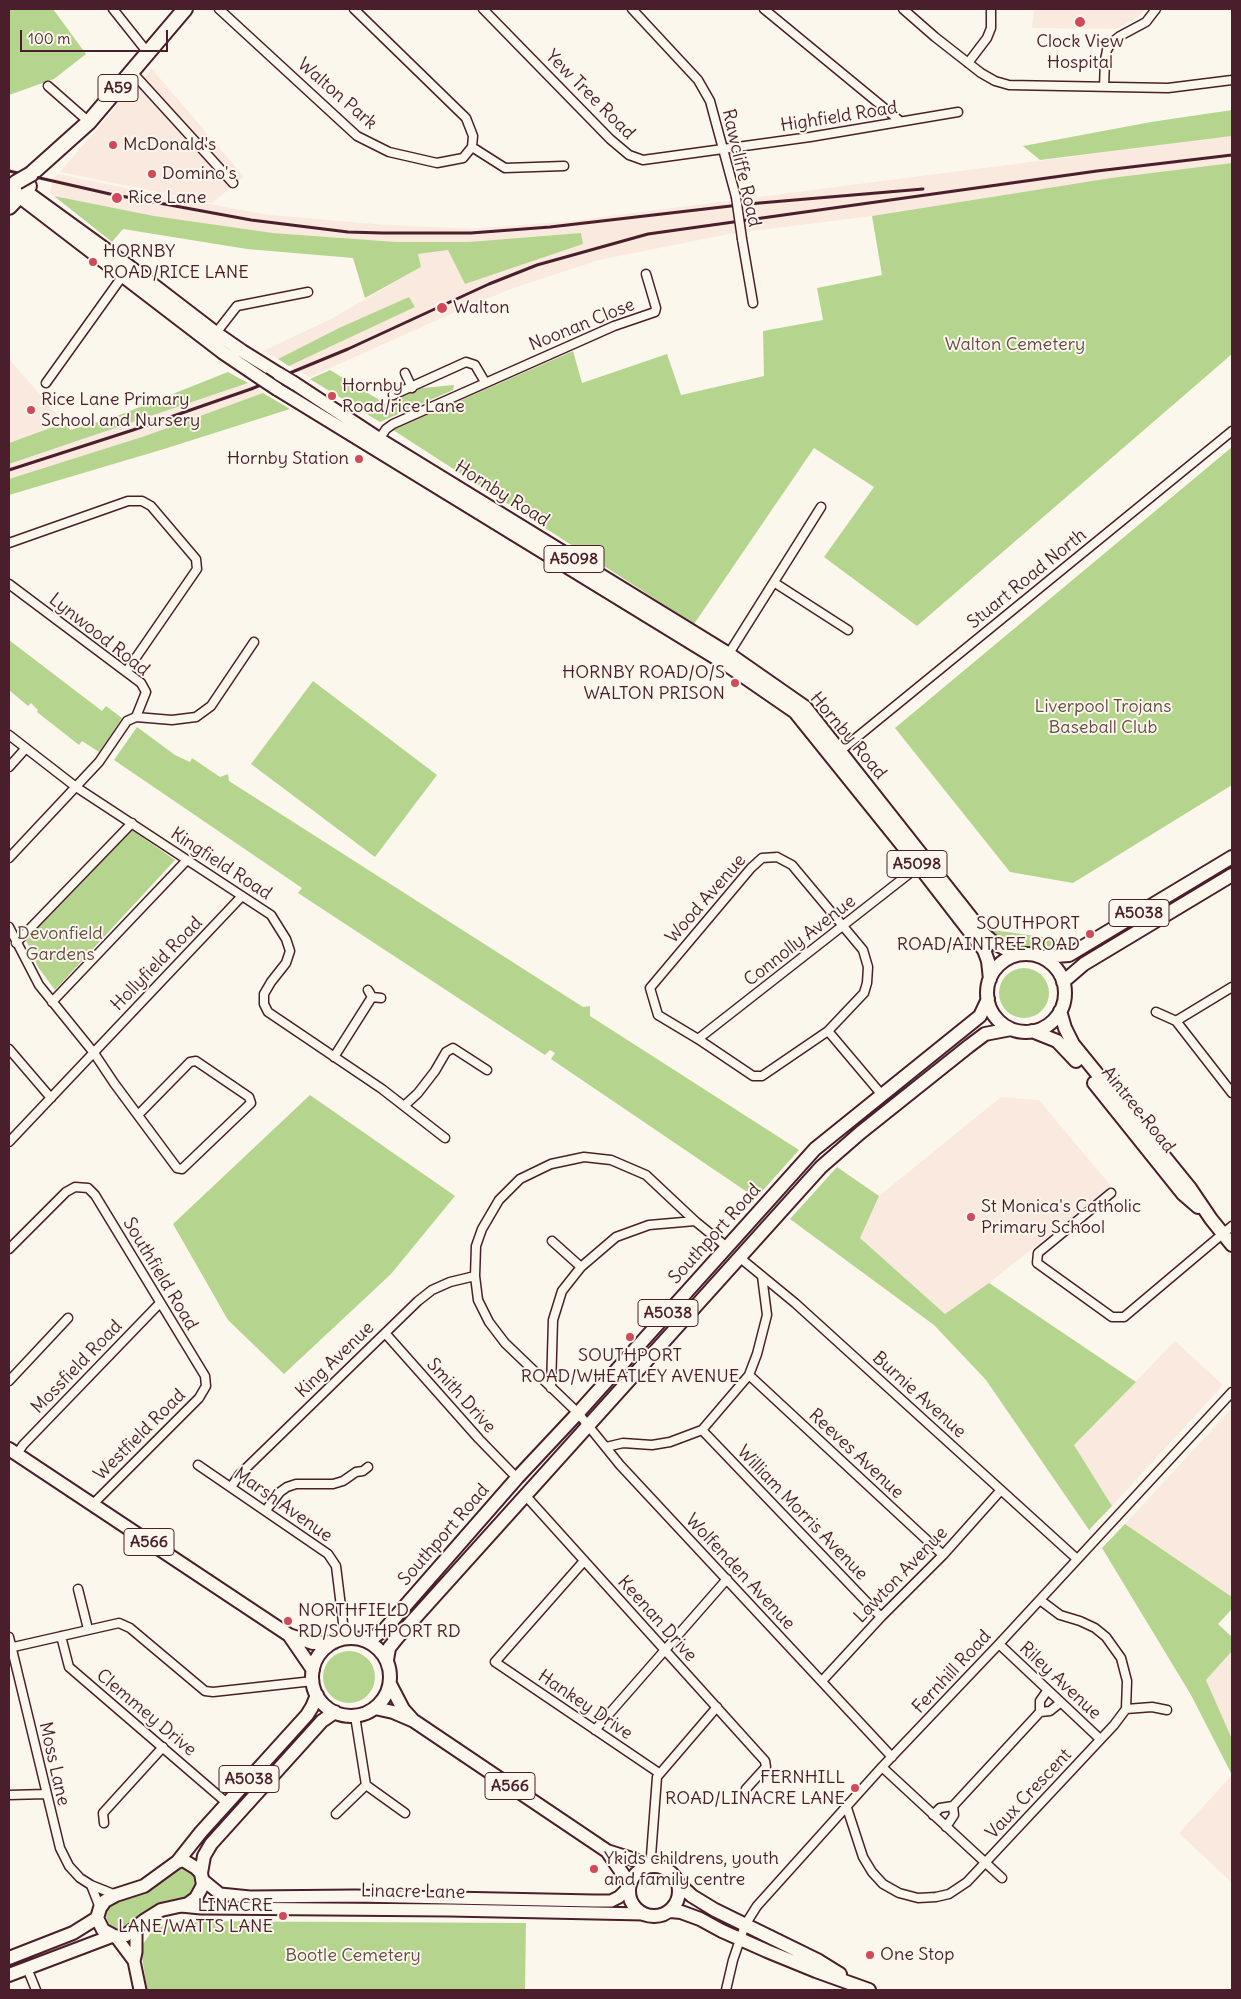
<!DOCTYPE html>
<html>
<head>
<meta charset="utf-8">
<style>
	body { margin:0 }
	#map { position:relative; width:1241px; height:1999px; overflow:hidden; background:#fbf7ec; font-family:Delius,sans-serif }
	canvas { display:block }
	.frame { position:absolute; inset:0; border:10px solid #4a1f2b; pointer-events:none }
	.scale { position:absolute; left:20px; top:30px; width:148px; height:22px; box-sizing:border-box; border:2px solid #4a1f2b; border-top:0; padding-left:6px; font-size:15px; line-height:18px; white-space:nowrap; color:#4a1f2b; -webkit-text-stroke:4px #fbf7ec; paint-order:stroke }
</style>
</head>
<body>
<div id="map">
<canvas width="1241" height="1999"></canvas>
<div class="frame"></div>
<div class="scale">100 m</div>
</div>
<script>
const context = document.querySelector('canvas').getContext('2d');
context.lineJoin = 'round';
function fill(path, color) {
  context.fillStyle = color;
  context.fill(path, 'evenodd');
}
function toPath(rows) {
  const path = new Path2D();
  for (const r of rows) {
    if (r.length === 3) {
      path.moveTo(r[0] + r[2], r[1]);
      path.arc(r[0], r[1], r[2], 0, 2 * Math.PI);
      continue;
    }
    path.moveTo(r[0], r[1]);
    for (let i = 2; i < r.length; i += 2) path.lineTo(r[i], r[i + 1]);
  }
  return path;
}
function strokePath(path, color, width, dash) {
  context.strokeStyle = color;
  context.lineWidth = width;
  context.lineCap = dash ? 'butt' : 'round';
  context.setLineDash(dash || []);
  context.stroke(path);
}
function drawText(font, color, halo, rows, align = 'center') {
  context.font = font + ' Delius,sans-serif';
  context.lineWidth = 4;
  context.setLineDash([]);
  context.textBaseline = 'middle';
  context.strokeStyle = halo;
  context.fillStyle = color;
  for (const [text, x, y, turn = 0] of rows) {
    context.save();
    context.translate(x, y);
    context.rotate((+turn || 0) * Math.PI / 180);
    context.textAlign = isNaN(turn) ? turn : align;
    if (halo) context.strokeText(text, 0, 0);
    context.fillText(text, 0, 0);
    context.restore();
  }
}
fill(toPath([
	[1034,9,1146,9,1139,16,1117,29,1032,28],
	[152,69,244,177,212,203,60,172,129,92],
	[1232,136,1232,163,1111,178,872,216,729,234,599,260,516,287,462,309,310,377,289,366,415,307,409,298,339,328,278,359,263,351,331,319,421,267,417,254,448,250,465,284,583,244,396,242,273,233,154,216,54,196,50,193,53,178,58,174,155,194,269,215,387,225,472,229,572,221],
	[9,359,42,397,64,423,9,443],
	[248,383,263,393,145,436,9,479,9,464],
	[1001,1097,1039,1100,1111,1186,989,1283,945,1314,860,1238,879,1196],
	[1175,1341,1223,1385,1112,1506,1074,1445],
	[1232,1408,1232,1597,1125,1524],
	[1232,1651,1232,1739,1206,1680],
	[1232,1775,1232,1883,1179,1833]
]), '#fae9df');
fill(toPath([
	[9,9,53,9,86,54,54,79,9,95],
	[1232,110,1232,136,1040,160,1023,146,1151,122],
	[1232,163,1232,354,917,626,824,557,874,487,814,448,694,624,393,430,573,351,582,383,667,354,681,395,764,376,763,331,823,320,817,288,882,275,872,216,1111,178],
	[54,196,154,216,273,233,396,242,469,242,581,233,583,244,465,284,448,250,418,254,421,267,365,298,353,258,247,249,123,229,112,242],
	[409,297,415,307,289,366,278,359,339,328],
	[330,370,386,404,422,388,454,385,453,390,380,422,310,379],
	[228,372,248,383,9,464,9,443,64,423,70,430,112,418],
	[263,393,290,409,164,449,9,495,9,479,145,436],
	[1232,447,1232,785,1073,883,1010,872,895,728],
	[9,640,102,711,106,706,122,718,99,752,82,741,79,745,37,712,38,710,31,703,28,706,9,690],
	[313,681,437,775,375,857,251,764],
	[137,727,175,755,190,762,192,758,220,777,228,774,229,781,583,1007,590,1006,590,1016,799,1150,756,1198,551,1059,555,1053,550,1050,545,1055,298,893,302,888,114,760],
	[132,830,175,860,55,990,38,967,26,940],
	[1232,862,1232,867,1075,961,1073,958],
	[986,929,1057,939,1063,949,1053,951,1011,945,994,936],
	[1024,993,25],
	[310,1095,455,1196,391,1274,284,1374,228,1320,173,1224],
	[837,1167,879,1196,860,1238,945,1314,989,1283,1136,1382,1074,1445,1112,1506,1089,1530,986,1380,934,1325,790,1219],
	[1125,1524,1232,1597,1232,1609,1218,1624,1232,1637,1232,1651,1206,1680,1232,1739,1232,1775,1191,1695,1102,1548],
	[349,1677,26],
	[179,1868,185,1868,191,1871,196,1877,197,1884,195,1892,185,1899,169,1901,150,1908,123,1928,116,1929,110,1926,106,1917,106,1913,112,1904,121,1899,146,1891],
	[179,1921,526,1923,525,1990,147,1990,142,1957,143,1944,150,1934,164,1924]
]), '#b5d58e');
const street = toPath([
	[113,9,148,53],
	[219,9,357,136,389,152,437,163,463,158,472,147,473,136,466,118,354,9],
	[483,9,610,139,629,155,643,160,810,137,958,112],
	[632,9,698,80,710,101,736,197],
	[764,9,900,121],
	[903,9,935,37,981,73,995,81,1009,85,1168,88,1232,80],
	[968,63,987,38,991,28,991,9],
	[131,71,233,183],
	[48,86,89,122],
	[1104,87,1105,60,1107,50,1111,43,1120,36,1146,22,1156,9],
	[472,147,505,168,564,166],
	[742,239,753,303],
	[216,333,237,306,308,292],
	[405,373,412,388],
	[46,383,124,274],
	[393,395,466,362,475,365,485,382],
	[378,441,386,429,393,424,614,326,655,312,656,308,646,274],
	[9,543,128,501,142,501,151,506,196,559,197,569,126,672],
	[775,583,848,630],
	[9,584,141,683,146,692,136,717,127,721,99,762,9,858],
	[728,655,821,507],
	[136,717,172,720,196,717,211,706,254,642],
	[9,735,76,787,271,915,286,939,290,951,286,963,271,982,264,994,264,1004,268,1012,382,1089,445,1138],
	[840,751,1232,431],
	[9,767,26,748],
	[777,857,792,865,863,950,868,967,867,983,864,993,828,1031,762,1076,753,1076,698,1039,658,1015,650,988,751,868,762,858,777,857],
	[9,927,39,985,94,1053,114,1083,177,1168,182,1169,251,1103,249,1097,196,1061,190,1062,138,1115],
	[16,943,132,823],
	[368,990,372,997,381,998],
	[52,1002,187,860],
	[1156,1012,1176,1021,1232,1093],
	[1176,1021,1232,987],
	[828,1031,882,1095],
	[698,1039,919,866],
	[9,1049,51,1098],
	[334,1057,372,997],
	[404,1106,418,1093,435,1071,446,1052,453,1048,487,1070],
	[9,1142,242,896],
	[1111,1193,1038,1253,1037,1263,1112,1317,1124,1317,1232,1226],
	[552,1241,581,1267],
	[727,1247,695,1221,646,1175,611,1160,584,1157,551,1164,520,1179,499,1200,482,1229,476,1246,475,1276,478,1300,489,1322,505,1343,578,1413,620,1465,892,1757],
	[9,1249,66,1192,75,1187,88,1188,95,1195,205,1376,206,1386,199,1398,92,1505],
	[739,1257,795,1303,1077,1559],
	[385,1333,479,1439,517,1478],
	[749,1375,943,1555],
	[9,1381,68,1318],
	[551,1388,553,1320,562,1291,581,1267,616,1237,649,1225,695,1221],
	[702,1430,881,1617],
	[606,1447,623,1443,652,1445,670,1442,702,1430,749,1375,757,1354,767,1315,762,1276],
	[17,1454,23,1445,160,1303],
	[198,1465,328,1554,336,1566,345,1639],
	[231,1487,240,1474,418,1301,432,1290,450,1282,475,1276],
	[525,1495,765,1761,766,1767,746,1789],
	[266,1510,280,1492,287,1487,296,1484,333,1484,343,1481,356,1472,363,1471,368,1467],
	[584,1561,495,1662,659,1773],
	[78,1589,88,1629],
	[61,1636,69,1667,227,1803],
	[9,1637,60,1848,69,1866,80,1878,91,1885,116,1895],
	[999,1644,1100,1739],
	[9,1648,119,1623,130,1628,205,1691,213,1692,313,1681],
	[822,1681,881,1617,943,1555,1001,1490],
	[1126,1709,1152,1707,1167,1710],
	[1040,1712,1050,1711,1060,1703],
	[355,1716,366,1785,405,1813],
	[595,1730,727,1579],
	[882,1767,1002,1878],
	[9,1795,46,1794],
	[847,1808,863,1857,872,1872,883,1884,899,1893,918,1898,936,1897,949,1894,967,1882,1114,1725,1126,1709,1127,1681,1121,1658,1106,1637,1095,1628,1080,1621,1060,1615,1040,1600],
	[336,1814,366,1785],
	[933,1815,940,1808,953,1806],
	[104,1823,103,1813,163,1747],
	[946,1827,954,1815,953,1806,1040,1712,1040,1701,1047,1691],
	[653,1865,651,1856,657,1777,717,1707],
	[91,1885,100,1908],
	[27,1968,36,1990],
	[726,1990,733,1960,745,1925,757,1906,882,1767,999,1644,1232,1392]
]);
const secondary = toPath([
	[203,1880,220,1894,250,1897,355,1896,594,1901,611,1901,619,1897,628,1888],
	[181,1906,201,1908,449,1910,644,1914],
	[116,1937,134,1961,140,1990],
	[134,1961,136,1952,136,1933,138,1925]
]);
const primary = toPath([
	[17,185,130,267,216,333,242,351,279,374],
	[12,191,222,352,262,379],
	[294,383,379,439,729,654,805,707,984,934,994,943,1017,955],
	[277,389,724,663,795,712,919,866,984,950,988,961,990,979],
	[1026,993,39],
	[1042,957,1069,955,1232,857],
	[1063,982,1084,964,1232,875],
	[1060,1011,1065,1028,1073,1044,1190,1188,1211,1219,1232,1245],
	[1032,1031,1057,1041,1076,1061],
	[1094,1083,1183,1194,1198,1207],
	[9,1449,289,1635,313,1643,334,1642],
	[289,1635,313,1670],
	[351,1677,39],
	[361,1639,374,1637,385,1629,517,1478,578,1413,815,1149,980,1016,988,999],
	[387,1660,389,1648,397,1638,821,1167,860,1133,969,1046,985,1034,1011,1029],
	[390,1684,403,1709,412,1719],
	[375,1708,393,1712,414,1721,607,1851,651,1865],
	[607,1851,629,1883],
	[183,1860,196,1868,201,1873,203,1885,196,1898,188,1904,161,1910,145,1920,126,1935,116,1937,103,1930,97,1918,100,1908,105,1901,116,1895,144,1886,177,1862,183,1860],
	[178,1861,201,1832,307,1715,312,1707,317,1695],
	[654,1891,25],
	[201,1873,204,1856,211,1844,322,1721,335,1712],
	[679,1884,692,1896,715,1910,819,1961,840,1974],
	[670,1911,681,1912,700,1919,722,1931,767,1951,816,1971,869,1990],
	[9,1958,73,1933,97,1918],
	[9,1975,112,1936]
]);
const highway = toPath([
	[31,174,89,122,185,9],
	[9,188,17,182],
	[9,207,29,186]
]);
strokePath(street, '#4a1f2b', 11);
strokePath(secondary, '#4a1f2b', 15);
strokePath(primary, '#4a1f2b', 16);
strokePath(highway, '#4a1f2b', 18);
strokePath(street, '#fbf7ec', 8);
strokePath(secondary, '#fbf7ec', 11);
strokePath(primary, '#fbf7ec', 12);
strokePath(highway, '#fbf7ec', 14);
strokePath(toPath([
	[9,171,110,194,251,220,348,232,382,233,471,233,550,227,748,204,923,189],
	[9,470,133,430,251,389,348,349,489,284,537,265,648,234,1097,171,1232,155]
]), '#4a1f2b', 3);
const streetBridge = toPath([
	[736,197,742,239]
]);
const primaryBridge = toPath([
	[279,374,294,383],
	[262,379,277,389]
]);
const highwayBridge = toPath([
	[17,182,31,174]
]);
strokePath(streetBridge, '#4a1f2b', 11, []);
strokePath(primaryBridge, '#4a1f2b', 16, []);
strokePath(highwayBridge, '#4a1f2b', 18, []);
strokePath(streetBridge, '#fbf7ec', 8);
strokePath(primaryBridge, '#fbf7ec', 12);
strokePath(highwayBridge, '#fbf7ec', 14);
for (const [x, y, r, color] of [
	[1080,22,6,"#d1495b"],
	[113,145,5,"#d1495b"],
	[152,174,5,"#d1495b"],
	[117,198,6,"#d1495b"],
	[93,262,5,"#d1495b"],
	[442,308,6,"#d1495b"],
	[332,396,5,"#d1495b"],
	[31,410,5,"#d1495b"],
	[359,459,5,"#d1495b"],
	[735,683,5,"#d1495b"],
	[1090,934,5,"#d1495b"],
	[971,1217,5,"#d1495b"],
	[630,1337,5,"#d1495b"],
	[288,1621,5,"#d1495b"],
	[855,1788,5,"#d1495b"],
	[594,1869,5,"#d1495b"],
	[283,1916,5,"#d1495b"],
	[870,1955,5,"#d1495b"]
]) {
  const dot = new Path2D();
  dot.arc(x, y, r, 0, 2 * Math.PI);
  context.fillStyle = color;
  context.fill(dot);
  strokePath(dot, '#fbf7ec', 2);
}
for (const [x, y, w] of [
	[118,88,40],
	[574,559,60],
	[917,864,60],
	[1139,913,60],
	[668,1313,60],
	[149,1542,50],
	[249,1779,60],
	[510,1786,50]
]) {
  const box = new Path2D();
  box.roundRect(x - w / 2, y - 13.5, w, 27, 4);
  context.fillStyle = '#fbf7ec';
  context.fill(box);
  strokePath(box, '#4a1f2b', 1);
}
drawText('bold 16px', '#4a1f2b', null, [
	["A59",118,88],
	["A5098",574,559],
	["A5098",917,864],
	["A5038",1139,913],
	["A5038",668,1313],
	["A566",149,1542],
	["A5038",249,1779],
	["A566",510,1786]
]);
drawText('18px', '#4a1f2b', '#fbf7ec', [
	["Clock View",1080,42,"center"],
	["Hospital",1080,63,"center"],
	["McDonald's",123,145],
	["Domino's",162,174],
	["Rice Lane",128,198],
	["HORNBY",103,252],
	["ROAD/RICE LANE",103,273],
	["Walton",453,308],
	["Hornby",342,386],
	["Road/rice Lane",342,407],
	["Rice Lane Primary",41,400],
	["School and Nursery",41,421],
	["Hornby Station",349,459,"right"],
	["HORNBY ROAD/O/S",725,673,"right"],
	["WALTON PRISON",725,694,"right"],
	["SOUTHPORT",1080,924,"right"],
	["ROAD/AINTREE ROAD",1080,945,"right"],
	["St Monica's Catholic",981,1207],
	["Primary School",981,1228],
	["SOUTHPORT",630,1356,"center"],
	["ROAD/WHEATLEY AVENUE",630,1377,"center"],
	["NORTHFIELD",298,1611],
	["RD/SOUTHPORT RD",298,1632],
	["FERNHILL",845,1778,"right"],
	["ROAD/LINACRE LANE",845,1799,"right"],
	["Ykids childrens, youth",604,1859],
	["and family centre",604,1880],
	["LINACRE",273,1906,"right"],
	["LANE/WATTS LANE",273,1927,"right"],
	["One Stop",880,1955]
], 'left');
drawText('18px', '#4a1f2b', '#fbf7ec', [
	["Walton Park",337,94,41],
	["Yew Tree Road",590,95,45],
	["Highfield Road",839,117,-9],
	["Rawcliffe Road",741,168,77],
	["Noonan Close",582,325,-22],
	["Hornby Road",502,494,32],
	["Stuart Road North",1027,579,-39],
	["Lynwood Road",99,635,38],
	["Hornby Road",848,736,50],
	["Kingfield Road",221,864,33],
	["Wood Avenue",706,899,-49],
	["Connolly Avenue",800,941,-38],
	["Hollyfield Road",157,964,-46],
	["Aintree Road",1138,1110,51],
	["Southport Road",715,1234,-48],
	["Southfield Road",160,1274,59],
	["King Avenue",335,1360,-44],
	["Mossfield Road",77,1367,-46],
	["Burnie Avenue",919,1395,42],
	["Smith Drive",461,1396,48],
	["Westfield Road",140,1435,-45],
	["Reeves Avenue",856,1454,43],
	["Marsh Avenue",283,1505,35],
	["William Morris Avenue",802,1513,46],
	["Southport Road",444,1535,-49],
	["Wolfenden Avenue",740,1572,47],
	["Lawton Avenue",901,1575,-46],
	["Keenan Drive",657,1619,48],
	["Fernhill Road",952,1672,-47],
	["Riley Avenue",1060,1681,43],
	["Hankey Drive",585,1705,34],
	["Clemmey Drive",146,1713,40],
	["Moss Lane",54,1764,77],
	["Vaux Crescent",1029,1794,-47],
	["Linacre Lane",413,1892,1]
]);
drawText('18px', '#654c44', '#fbf7ec', [
	["Walton Cemetery",1015,345],
	["Liverpool Trojans",1103,707],
	["Baseball Club",1103,728],
	["Devonfield",60,934],
	["Gardens",60,955],
	["Bootle Cemetery",353,1956]
]);
</script>
</body>
</html>
